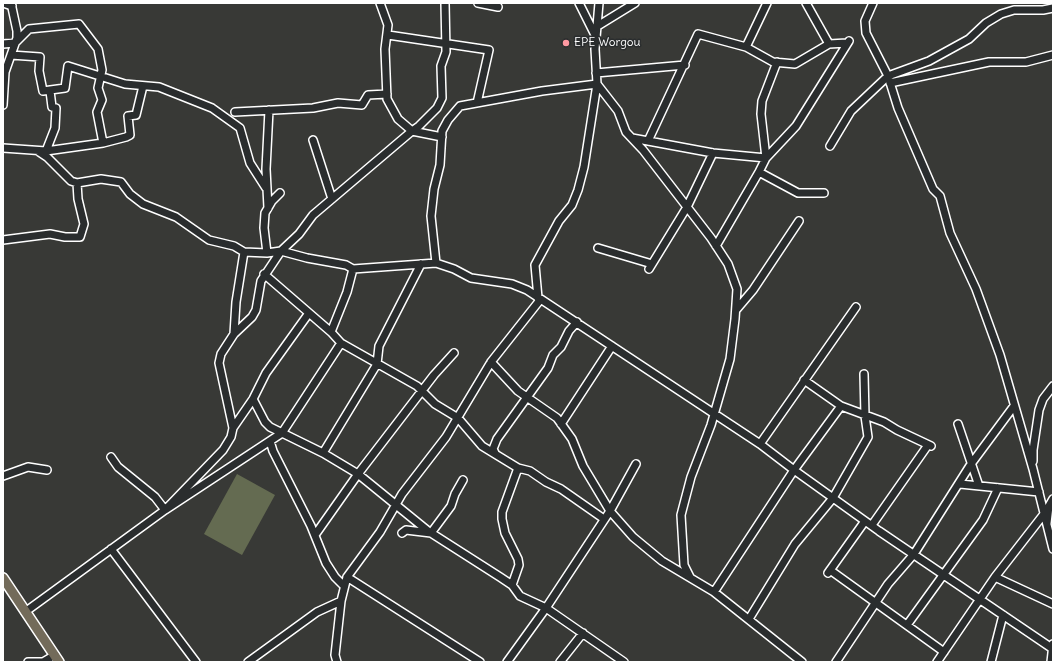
<!DOCTYPE html>
<html>
<head>
<meta charset="utf-8">
<style>
	body { margin:0 }
	#map { position:relative; width:1056px; height:665px; overflow:hidden; background:#383936; font-family:Delius,sans-serif }
	canvas { display:block }
	.frame { position:absolute; inset:0; border:4px solid #fff; pointer-events:none }
</style>
</head>
<body>
<div id="map">
<canvas width="1056" height="665"></canvas>
<div class="frame"></div>
</div>
<script>
const context = document.querySelector('canvas').getContext('2d');
context.lineJoin = 'round';
function fill(path, color) {
  context.fillStyle = color;
  context.fill(path, 'evenodd');
}
function toPath(rows) {
  const path = new Path2D();
  for (const r of rows) {
    path.moveTo(r[0], r[1]);
    for (let i = 2; i < r.length; i += 2) path.lineTo(r[i], r[i + 1]);
  }
  return path;
}
function strokePath(path, color, width, dash) {
  context.strokeStyle = color;
  context.lineWidth = width;
  context.lineCap = dash ? 'butt' : 'round';
  context.setLineDash(dash || []);
  context.stroke(path);
}
function drawText(font, color, halo, rows, align = 'center') {
  context.font = font + ' Delius,sans-serif';
  context.lineWidth = 3;
  context.setLineDash([]);
  context.textBaseline = 'middle';
  context.strokeStyle = halo;
  context.fillStyle = color;
  for (const [text, x, y, turn = 0] of rows) {
    context.save();
    context.translate(x, y);
    context.rotate((+turn || 0) * Math.PI / 180);
    context.textAlign = isNaN(turn) ? turn : align;
    if (halo) context.strokeText(text, 0, 0);
    context.fillText(text, 0, 0);
    context.restore();
  }
}
fill(toPath([
	[237,474,275,495,242,555,204,534]
]), '#646b51');
const minor = toPath([
	[3,3,12,6],
	[380,3,388,25,385,49,387,99,398,119,412,131,442,137],
	[478,3,498,7],
	[579,3,595,35],
	[806,3,829,44],
	[873,3,865,21,866,33,888,76,898,108,933,189,940,196,950,233,976,289,1000,355,1033,469,1053,549],
	[596,27,635,3],
	[388,35,489,50,477,103],
	[3,44,15,43,29,29,79,24,98,49,102,70,98,88,102,100,97,112,103,143],
	[746,47,767,3],
	[11,55,40,57,39,71,43,91,65,88,68,66,125,84,159,87,212,108,240,128,250,163,266,188],
	[596,73,685,65],
	[890,83,989,62,1026,62,1053,55],
	[597,84,618,111,626,132,643,150,711,238,728,264,737,289,735,319,730,359,711,425,691,477,681,515,684,565,690,577],
	[3,105,5,72,17,38,17,31,11,3],
	[235,112,313,108,338,103,362,105,368,95,387,94],
	[632,138,713,153,766,158,761,114,762,101,777,62],
	[313,140,332,199],
	[648,141,698,34,746,47,773,62,795,64,829,44,847,43],
	[830,146,851,111,888,76,929,61,969,39,986,23,1001,14,1014,10,1043,10,1053,8],
	[3,148,46,151,103,143,126,137,130,135,128,116,136,115,143,86],
	[38,151,47,157,71,181,77,183,101,179,121,182,130,194,143,204,176,217,209,240,234,246,244,252,267,253,281,251,307,258,346,265,353,269,436,263,454,269,471,278,512,284,527,290,760,444,794,470,879,531,1053,649],
	[46,151,55,128,56,108,52,107,50,91],
	[759,172,798,193,824,193],
	[268,208,266,169,269,110],
	[3,240,50,234,65,237,80,237,84,224,78,199,77,183],
	[716,246,759,172,766,158,796,126,849,41],
	[598,248,652,264],
	[267,253,264,228,265,213,272,201,280,193],
	[436,263,431,216,434,189,440,165,442,131,448,120,460,106,542,91,597,84],
	[649,269,687,207,713,153],
	[264,274,331,332,341,343,417,386,435,404,458,418,482,446,518,468,502,512,502,519,505,533,518,559,519,565,512,585],
	[538,298,535,265,559,221,572,205,578,190,584,167,597,84,595,49,599,3],
	[736,310,753,290,799,221],
	[331,332,347,292,353,269],
	[234,334,236,302,244,252],
	[491,362,518,391,557,418,572,439,583,466,610,511,633,537,662,561,714,592,802,662],
	[804,380,841,406],
	[253,399,265,422,270,427,323,453,358,474,428,531,500,577,512,585,520,596,546,608,624,662],
	[561,424,612,346],
	[958,424,979,486],
	[233,428,253,399,266,373,309,313],
	[270,441,273,451,311,526,326,563,335,577,344,586],
	[760,444,856,307],
	[323,453,377,364,379,346,421,264],
	[495,453,493,449,497,439,548,368,553,355,561,347,569,331,577,322],
	[111,457,118,467,155,497,165,510,223,450,231,437,233,428,219,363,221,354,234,334,252,317,256,310,261,281,281,251,299,234,313,215,412,131,419,126,437,108,442,98,441,66,446,52,445,3],
	[1033,461,1033,450,1039,410,1043,399,1053,386],
	[518,468,530,471,546,482,561,489,604,519],
	[3,476,28,467,47,470],
	[960,484,1039,492],
	[1047,523,1049,506,1053,499],
	[872,525,928,445],
	[402,533,406,530,431,533,451,506,455,494,463,480],
	[315,535,358,474,434,375,454,353],
	[111,549,196,662],
	[830,570,944,652],
	[828,573,865,521],
	[347,577,480,662],
	[995,577,1053,604],
	[714,592,794,470,841,406,884,422,897,430,931,446],
	[25,612,165,510,282,433,341,343],
	[749,619,795,544,833,498,868,437,865,416,864,374],
	[907,625,983,520,998,488],
	[28,662,43,662,55,655],
	[248,662,317,612,341,601],
	[337,662,335,655,341,601,347,577,380,532,402,494,446,437,491,362,540,300],
	[507,662,546,608,610,511,636,464],
	[560,662,583,633],
	[836,662,888,584,914,554,971,464,1014,406],
	[937,662,995,577,1044,514],
	[991,662,1003,615],
	[1051,662,1053,644]
]);
const major = toPath([
	[3,578,59,662]
]);
strokePath(minor, '#fff', 10);
strokePath(major, '#fff', 12);
strokePath(minor, '#2a2d2e', 7);
strokePath(major, '#736b5a', 9);
for (const [x, y, r, color] of [
	[566,43,4,"#ff9aa2"]
]) {
  const dot = new Path2D();
  dot.arc(x, y, r, 0, 2 * Math.PI);
  context.fillStyle = color;
  context.fill(dot);
  strokePath(dot, '#2a2d2e', 1.5);
}
drawText('12px', '#fff', '#2a2d2e', [
	["EPE Worgou",574,43]
], 'left');
</script>
</body>
</html>
